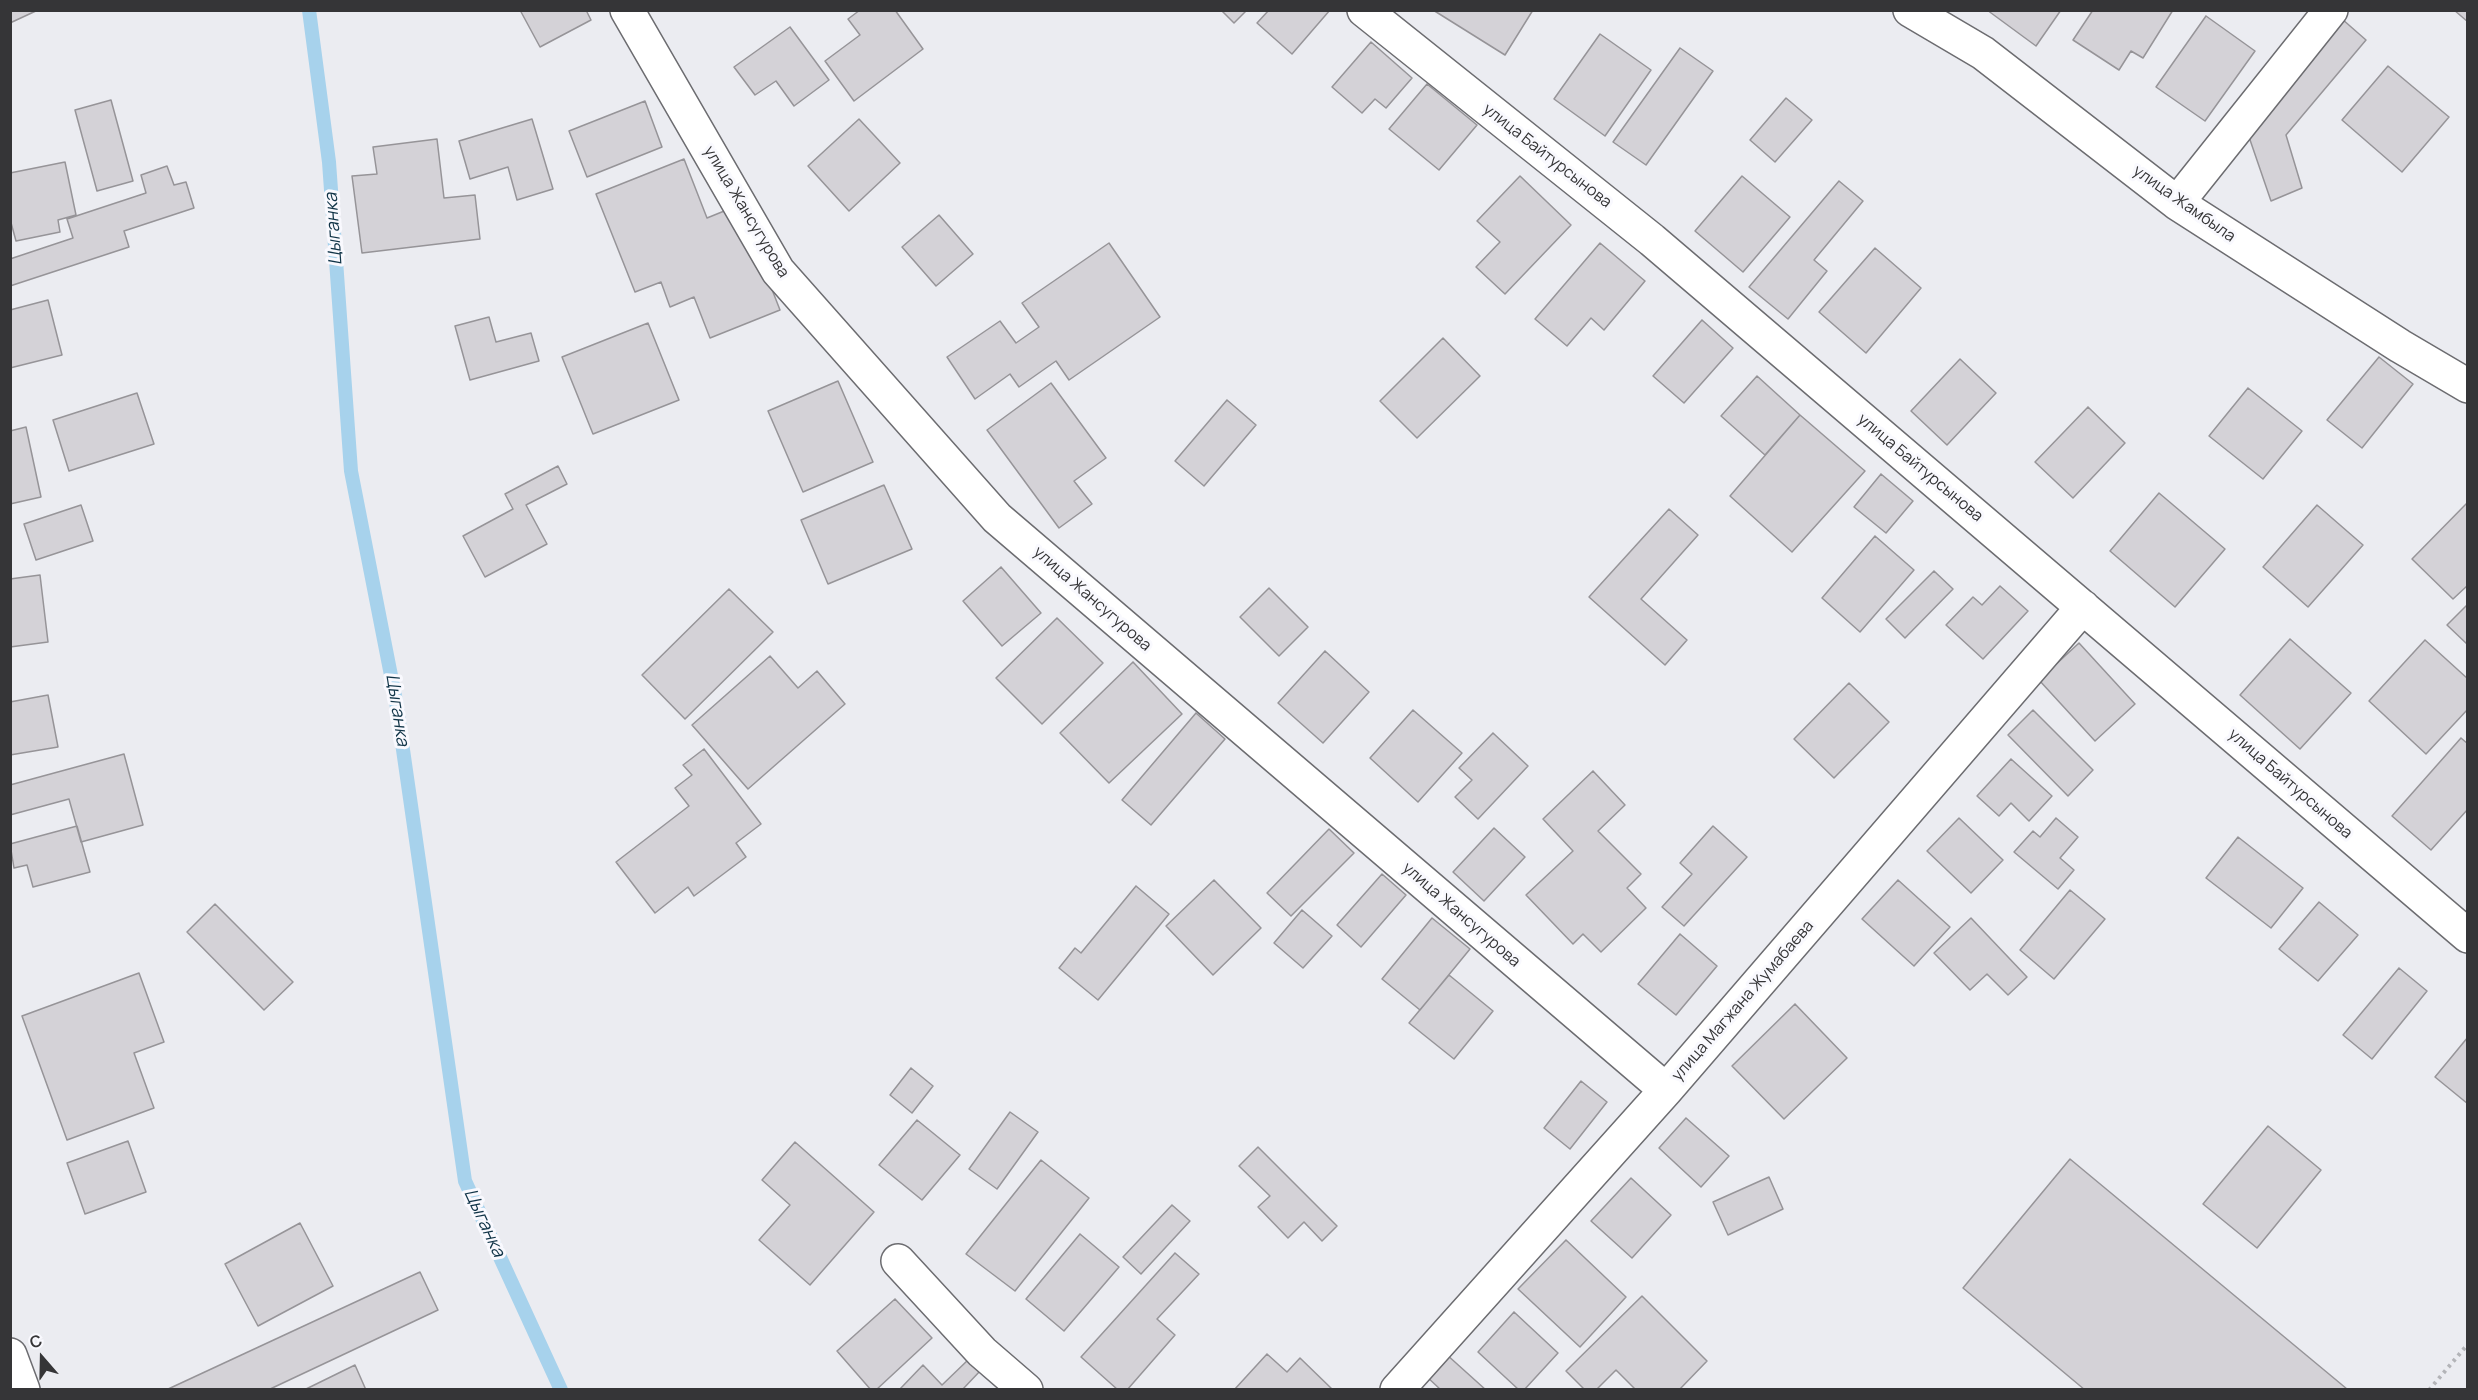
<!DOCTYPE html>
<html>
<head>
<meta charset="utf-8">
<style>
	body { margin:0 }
	#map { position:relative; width:2478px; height:1400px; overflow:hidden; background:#ebecf1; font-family:Manrope,sans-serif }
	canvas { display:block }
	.frame { position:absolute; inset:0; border:12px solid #353537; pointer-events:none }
	.north { position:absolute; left:12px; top:1328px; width:60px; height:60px; -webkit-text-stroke:4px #f9f9fe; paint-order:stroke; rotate:340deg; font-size:16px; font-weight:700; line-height:24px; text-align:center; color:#353537 }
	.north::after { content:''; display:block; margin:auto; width:21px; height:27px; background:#353537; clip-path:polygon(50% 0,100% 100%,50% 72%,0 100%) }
</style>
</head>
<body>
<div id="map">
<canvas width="2478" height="1400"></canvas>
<div class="frame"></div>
<div class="north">С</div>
</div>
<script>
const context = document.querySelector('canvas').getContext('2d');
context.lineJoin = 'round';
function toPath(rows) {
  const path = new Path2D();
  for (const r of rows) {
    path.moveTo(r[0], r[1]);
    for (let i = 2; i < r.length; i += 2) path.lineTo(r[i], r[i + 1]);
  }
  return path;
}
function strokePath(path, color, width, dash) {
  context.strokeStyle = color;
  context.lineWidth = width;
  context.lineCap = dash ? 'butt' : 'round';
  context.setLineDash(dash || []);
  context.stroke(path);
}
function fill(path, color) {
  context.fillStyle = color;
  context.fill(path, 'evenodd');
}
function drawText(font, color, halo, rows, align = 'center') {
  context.font = font + ' Manrope,sans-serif';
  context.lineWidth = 6;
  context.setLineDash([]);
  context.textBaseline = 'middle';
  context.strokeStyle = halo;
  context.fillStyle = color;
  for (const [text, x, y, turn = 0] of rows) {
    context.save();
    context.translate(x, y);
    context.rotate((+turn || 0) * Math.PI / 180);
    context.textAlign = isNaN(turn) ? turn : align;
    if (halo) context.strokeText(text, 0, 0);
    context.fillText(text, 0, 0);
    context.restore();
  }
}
strokePath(toPath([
	[309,10,329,162,351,471,396,701,465,1181,561,1390]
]), '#a7d2ec', 14);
const building = toPath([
	[10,10,38,10,10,23,10,10],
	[520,10,586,10,591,20,540,47,520,10],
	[860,10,895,10,923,49,854,101,825,61,860,35,848,19,860,10],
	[1221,10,1247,10,1234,23,1221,10],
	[1269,10,1330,10,1292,54,1257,23,1269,10],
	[1433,10,1533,10,1505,55,1433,10],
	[1987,10,2061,10,2036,46,1987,10],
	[2093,10,2173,10,2143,58,2131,51,2119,70,2073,40,2093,10],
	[2454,10,2468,10,2468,22,2454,10],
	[2206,16,2255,51,2205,121,2156,87,2206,16],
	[2342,19,2366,40,2286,135,2302,188,2271,201,2248,134,2342,19],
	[790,27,829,80,794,106,776,81,755,95,734,67,790,27],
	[1600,34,1651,70,1605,136,1554,99,1600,34],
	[1371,42,1412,78,1386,108,1375,99,1362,113,1332,87,1371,42],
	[1680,48,1713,71,1646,165,1613,142,1680,48],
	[2388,66,2449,117,2402,172,2342,120,2388,66],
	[1427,84,1477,125,1439,170,1389,129,1427,84],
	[1786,98,1812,120,1775,162,1750,140,1786,98],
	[111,100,133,181,97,191,75,110,111,100],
	[645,101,662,147,587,177,569,131,645,101],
	[532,119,553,189,517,200,508,167,470,179,459,141,532,119],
	[859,119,900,163,849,211,808,166,859,119],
	[437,139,444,198,475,195,480,239,362,253,352,176,377,174,373,147,437,139],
	[684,159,707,218,739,205,780,310,710,338,694,297,670,307,661,282,635,292,596,194,684,159],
	[65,162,76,215,58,220,60,232,16,241,10,219,10,173,65,162],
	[167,166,174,185,186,182,194,208,124,231,129,247,10,286,10,259,73,238,67,219,146,193,141,175,167,166],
	[1520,176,1571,225,1505,294,1476,267,1500,242,1477,221,1520,176],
	[1742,176,1790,217,1743,272,1695,231,1742,176],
	[1839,181,1863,201,1814,260,1827,271,1788,319,1749,287,1839,181],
	[939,215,973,254,936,286,902,247,939,215],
	[1109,243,1160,317,1069,380,1056,361,1019,387,1010,374,975,399,947,357,1000,321,1016,343,1039,327,1022,303,1109,243],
	[1600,243,1645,281,1604,330,1591,318,1567,346,1535,319,1600,243],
	[1875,248,1921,288,1866,353,1819,312,1875,248],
	[48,300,62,355,10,368,10,310,48,300],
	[489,317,496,342,531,333,539,361,470,380,455,326,489,317],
	[1702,320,1733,348,1684,403,1653,376,1702,320],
	[648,323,679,400,593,434,562,357,648,323],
	[1443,338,1480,376,1417,438,1380,401,1443,338],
	[2379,357,2413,384,2362,448,2327,420,2379,357],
	[1960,359,1996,393,1947,445,1911,411,1960,359],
	[1757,376,1800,415,1765,455,1721,416,1757,376],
	[838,381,873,462,803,492,768,411,838,381],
	[1051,383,1106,458,1074,481,1092,504,1059,528,987,430,1051,383],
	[2248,388,2302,431,2263,479,2209,436,2248,388],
	[137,393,154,444,69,471,53,420,137,393],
	[1227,400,1256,425,1204,486,1175,461,1227,400],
	[2088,407,2125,443,2073,498,2035,462,2088,407],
	[1800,415,1865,471,1792,552,1730,496,1800,415],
	[26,427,41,497,10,504,10,431,26,427],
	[558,466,567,484,526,505,547,544,485,577,463,536,513,509,505,494,558,466],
	[1881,474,1913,501,1886,533,1854,507,1881,474],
	[884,485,912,549,828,584,801,520,884,485],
	[2159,493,2225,549,2175,607,2110,551,2159,493],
	[2468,502,2468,585,2453,599,2412,559,2468,502],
	[81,505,93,541,36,560,24,524,81,505],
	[2317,505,2363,545,2308,607,2263,567,2317,505],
	[1669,509,1698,535,1641,599,1687,640,1665,665,1589,597,1669,509],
	[1875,536,1914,570,1860,632,1822,598,1875,536],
	[1001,567,1041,613,1002,646,963,601,1001,567],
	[1934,571,1953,589,1905,638,1886,619,1934,571],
	[40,575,48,642,10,647,10,579,40,575],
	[2000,586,2028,611,1983,659,1946,625,1973,597,1982,605,2000,586],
	[1269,588,1308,627,1279,656,1240,617,1269,588],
	[729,589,773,632,685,719,642,675,729,589],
	[2468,604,2468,645,2447,625,2468,604],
	[1057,618,1103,663,1042,724,996,678,1057,618],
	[2290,639,2351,693,2300,749,2240,695,2290,639],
	[2425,640,2468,679,2468,709,2426,754,2369,701,2425,640],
	[2079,643,2135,704,2095,741,2039,680,2079,643],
	[1325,651,1369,692,1323,743,1278,703,1325,651],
	[770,656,798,688,817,671,845,704,748,789,692,725,770,656],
	[1133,662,1182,714,1109,783,1060,733,1133,662],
	[1849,683,1889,722,1834,778,1794,739,1849,683],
	[48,695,58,747,10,755,10,702,48,695],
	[1413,710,1462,753,1418,802,1370,758,1413,710],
	[2033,710,2093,770,2068,796,2008,735,2033,710],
	[1196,713,1225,739,1151,825,1122,800,1196,713],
	[1493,733,1528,766,1478,819,1455,797,1472,780,1459,768,1493,733],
	[2461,738,2468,744,2468,809,2431,850,2392,816,2461,738],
	[704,749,761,824,736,843,746,857,694,896,688,887,655,913,616,862,689,806,675,788,692,775,683,765,704,749],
	[124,754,143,825,81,842,69,799,10,815,10,785,124,754],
	[2011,759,2052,796,2029,821,2011,803,1999,816,1977,796,2011,759],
	[1593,771,1625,805,1598,831,1641,874,1627,888,1646,908,1601,952,1583,934,1573,944,1526,895,1573,851,1543,819,1593,771],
	[1959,818,2003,860,1971,893,1927,851,1959,818],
	[2056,818,2078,837,2060,858,2074,870,2058,889,2014,852,2033,831,2040,837,2056,818],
	[77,826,90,872,33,887,27,865,14,868,10,844,77,826],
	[1713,826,1747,857,1684,926,1662,907,1692,874,1680,863,1713,826],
	[1494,828,1525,857,1484,901,1453,872,1494,828],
	[1329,829,1354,853,1291,916,1267,893,1329,829],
	[2238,837,2303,888,2271,928,2206,878,2238,837],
	[1382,874,1406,895,1361,947,1337,925,1382,874],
	[1214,880,1261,928,1213,975,1166,926,1214,880],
	[1898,880,1950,927,1914,966,1862,919,1898,880],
	[1136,886,1169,914,1098,1000,1059,968,1075,948,1081,953,1136,886],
	[2070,890,2105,919,2054,979,2020,950,2070,890],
	[2319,902,2358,935,2318,981,2279,949,2319,902],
	[215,904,293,982,264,1010,187,932,215,904],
	[1302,910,1332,936,1303,968,1274,943,1302,910],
	[1432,918,1470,949,1420,1010,1382,979,1432,918],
	[1971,918,2027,977,2008,995,1987,974,1970,990,1934,953,1971,918],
	[1680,934,1717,966,1676,1015,1638,984,1680,934],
	[2399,968,2427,991,2372,1059,2343,1035,2399,968],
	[139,973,164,1042,134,1053,154,1108,67,1140,22,1016,139,973],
	[1449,975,1493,1011,1454,1059,1409,1023,1449,975],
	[1795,1004,1847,1058,1784,1119,1732,1066,1795,1004],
	[2468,1037,2468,1104,2435,1077,2468,1037],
	[911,1068,933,1086,912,1113,890,1095,911,1068],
	[1581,1081,1607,1102,1570,1149,1544,1128,1581,1081],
	[1010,1112,1038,1132,997,1189,969,1169,1010,1112],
	[1686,1118,1729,1156,1701,1187,1659,1148,1686,1118],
	[917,1120,960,1155,922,1200,879,1165,917,1120],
	[2268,1126,2321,1170,2257,1248,2203,1204,2268,1126],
	[128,1141,146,1192,85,1214,67,1163,128,1141],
	[795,1142,874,1212,810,1285,759,1240,790,1205,762,1180,795,1142],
	[1258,1147,1337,1226,1322,1241,1304,1222,1288,1238,1258,1207,1270,1196,1239,1166,1258,1147],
	[2070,1159,2347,1389,2085,1390,1963,1288,2070,1159],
	[1041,1160,1089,1198,1015,1291,966,1254,1041,1160],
	[1769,1177,1783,1209,1728,1235,1713,1202,1769,1177],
	[1631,1178,1671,1215,1632,1258,1591,1221,1631,1178],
	[1172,1205,1190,1221,1141,1274,1123,1257,1172,1205],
	[300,1223,333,1286,258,1326,225,1264,300,1223],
	[1080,1234,1119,1267,1064,1331,1026,1299,1080,1234],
	[1566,1240,1626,1297,1580,1347,1518,1289,1566,1240],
	[1175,1253,1199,1274,1157,1319,1175,1335,1127,1390,1118,1390,1081,1357,1175,1253],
	[420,1272,438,1310,268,1390,166,1390,420,1272],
	[1642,1296,1707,1361,1679,1390,1636,1390,1616,1370,1596,1390,1585,1390,1566,1371,1642,1296],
	[895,1299,932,1338,876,1390,871,1390,837,1351,895,1299],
	[1514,1312,1558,1353,1524,1390,1519,1390,1478,1352,1514,1312],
	[1267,1354,1287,1372,1300,1358,1333,1390,1234,1390,1267,1354],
	[1446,1354,1486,1390,1441,1390,1426,1376,1446,1354],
	[969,1359,981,1370,962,1390,899,1390,923,1365,942,1385,969,1359],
	[355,1365,366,1390,304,1390,355,1365]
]);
fill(building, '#d4d2d7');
strokePath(building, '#969498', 1.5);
const street = toPath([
	[627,10,778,271,997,518,1666,1090],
	[1364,10,1652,240,2468,936],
	[1910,10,1983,53,2177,203,2400,346,2468,386],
	[2177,203,2331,10],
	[898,1261,982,1352,1026,1390],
	[10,1355,23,1390],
	[1397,1390,1666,1090,2083,607]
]);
strokePath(street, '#6c6c70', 36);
strokePath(toPath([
	[2429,1390,2468,1344]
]), '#b3b4b8', 4, [3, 4.5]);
strokePath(street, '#fff', 33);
drawText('16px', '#353537', '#f9f9fe', [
	["улица Байтурсынова",1547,156,38],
	["улица Жамбыла",2184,204,35],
	["улица Жансугурова",746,212,59],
	["улица Байтурсынова",1920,468,40],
	["улица Жансугурова",1092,599,41],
	["улица Байтурсынова",2290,784,41],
	["улица Жансугурова",1461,915,41],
	["улица Магжана Жумабаева",1743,1001,-49]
]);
drawText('italic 18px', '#103447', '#f9f9fe', [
	["Цыганка",334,229,-94],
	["Цыганка",397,710,81],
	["Цыганка",484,1223,65]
]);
</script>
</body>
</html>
